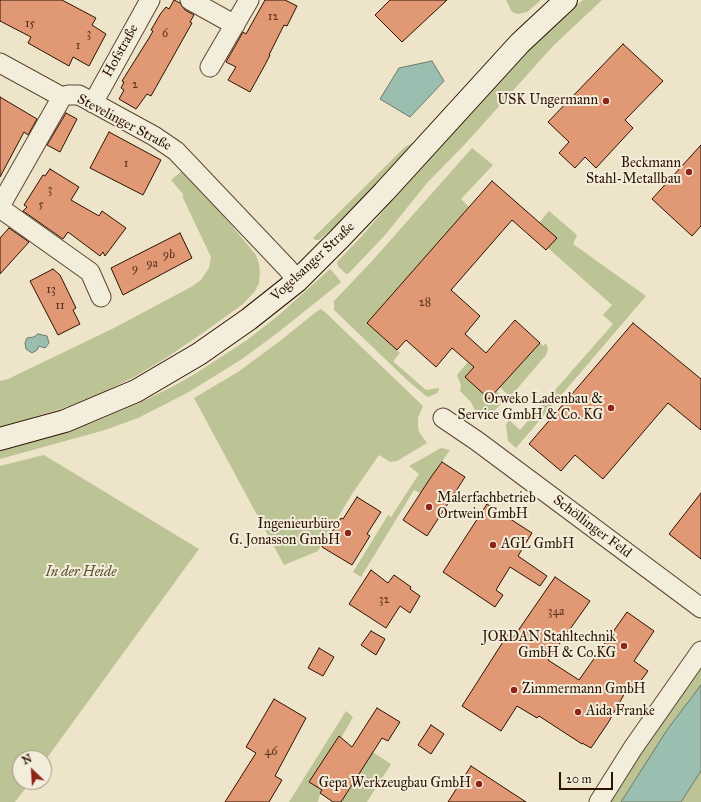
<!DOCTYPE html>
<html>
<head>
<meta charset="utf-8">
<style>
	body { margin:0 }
	#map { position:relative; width:701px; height:802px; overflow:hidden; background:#ede4c9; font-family:"IM FELL Great Primer",serif }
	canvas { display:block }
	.north { position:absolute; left:12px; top:750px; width:40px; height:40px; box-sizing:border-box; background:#f3eddc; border:1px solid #a49684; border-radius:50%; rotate:335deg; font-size:11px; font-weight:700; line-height:16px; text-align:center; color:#2e1300 }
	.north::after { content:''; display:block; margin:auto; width:14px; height:18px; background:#8f2418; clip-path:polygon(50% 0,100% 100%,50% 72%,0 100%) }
	.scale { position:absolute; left:559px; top:772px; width:54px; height:18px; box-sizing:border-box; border:2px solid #2e1300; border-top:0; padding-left:5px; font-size:12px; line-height:14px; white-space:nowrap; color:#2e1300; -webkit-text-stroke:3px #f3eddc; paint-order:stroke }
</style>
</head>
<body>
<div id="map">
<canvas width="701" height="802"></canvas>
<div class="north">N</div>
<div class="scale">20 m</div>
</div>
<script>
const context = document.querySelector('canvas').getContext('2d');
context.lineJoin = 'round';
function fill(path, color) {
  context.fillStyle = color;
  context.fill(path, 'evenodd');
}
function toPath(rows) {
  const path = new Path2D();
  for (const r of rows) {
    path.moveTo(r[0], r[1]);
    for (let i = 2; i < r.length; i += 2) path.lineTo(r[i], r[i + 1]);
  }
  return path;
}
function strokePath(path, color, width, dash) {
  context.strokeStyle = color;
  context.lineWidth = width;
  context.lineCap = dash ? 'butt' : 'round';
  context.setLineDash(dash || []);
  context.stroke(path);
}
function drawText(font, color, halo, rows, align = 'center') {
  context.font = font + ' "IM FELL Great Primer",serif';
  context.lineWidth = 4;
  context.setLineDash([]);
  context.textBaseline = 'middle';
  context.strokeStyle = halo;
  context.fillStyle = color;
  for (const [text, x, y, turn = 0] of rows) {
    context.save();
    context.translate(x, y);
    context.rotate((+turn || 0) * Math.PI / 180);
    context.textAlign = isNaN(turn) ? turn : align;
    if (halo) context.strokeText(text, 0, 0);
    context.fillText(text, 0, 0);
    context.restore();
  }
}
fill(toPath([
	[506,0,541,0,527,12,518,14,512,12],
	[583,0,602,0,553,46,466,143,427,183,385,235,349,273,346,274,338,266,337,262,361,237,415,174,509,69,560,19],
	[416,141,415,145,335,226,319,240,315,240,313,238,405,147],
	[472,148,493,165,461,199,469,207,367,323,400,353,394,360,394,362,426,390,439,388,439,390,437,393,429,397,426,396,407,380,334,310,334,301,373,260],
	[182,171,208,197,256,255,259,264,260,272,259,283,255,291,243,304,207,330,166,358,136,376,106,391,64,408,0,427,0,381,8,379,114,328,191,287,201,280,209,268,211,257,183,198,183,194,171,180],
	[549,211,577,235,573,244,646,296,516,448,508,441,506,425,509,420,520,430,613,324,603,315,612,305,548,248,539,223],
	[330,269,338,278,341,282,280,331,242,359,189,392,138,418,105,430,0,459,0,451,26,444,94,422,137,404,172,387,198,372,247,340,279,315],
	[321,309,326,313,423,406,418,418,418,426,419,432,427,443,397,461,390,462,379,455,352,494,318,551,284,565,194,398,238,372,280,341,316,312],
	[540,343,543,346,546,343,548,349,546,355,510,397,500,387],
	[468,362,474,367,465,377,489,399,496,391,505,399,504,401,490,415,484,418,479,419,471,402,460,391,461,385,457,375],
	[441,448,450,450,420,493,414,490,361,577,353,572,388,515,391,517,419,474,409,466],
	[44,455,199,549,44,762,44,758,20,758,20,782,30,782,15,802,0,802,0,466],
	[701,669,701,802,609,802,657,730],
	[346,711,353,717,341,738,338,737,309,782,322,790,320,793,318,802,289,802],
	[363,746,391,764,367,802,341,802,369,759]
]), '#bcc394');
const water = toPath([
	[432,61,444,81,410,117,380,99,399,68,432,61],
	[38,334,47,336,49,343,45,348,39,346,37,350,32,353,26,349,25,343,27,338,34,337,38,334],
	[701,685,701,771,681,802,621,802,667,730,701,685]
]);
fill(water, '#9abfb0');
strokePath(water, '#6f7a6a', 1);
const building = toPath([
	[0,0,62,0,96,18,92,25,106,34,89,66,73,57,69,66,28,43,31,37,0,21,0,0],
	[174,0,180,3,185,10,194,15,190,22,192,23,151,96,147,94,136,109,119,99,124,90,121,88,124,82,122,81,149,38,153,31,151,30,161,13,166,7,169,9,174,0],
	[265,0,285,0,297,6,287,26,284,25,269,55,270,55,266,63,250,92,228,80,236,67,226,62,243,32,246,34,265,0],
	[390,0,447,0,402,42,375,15,390,0],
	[623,44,663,81,625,120,633,128,596,168,585,157,575,168,559,153,569,142,548,122,623,44],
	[0,97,37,119,28,135,24,132,0,177,0,97],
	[66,113,77,119,60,152,47,145,66,113],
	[109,132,161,160,143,195,90,168,109,132],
	[701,145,701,226,692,236,652,199,701,145],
	[50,169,79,187,71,200,99,216,102,211,126,228,105,256,103,252,100,256,68,232,63,239,23,211,27,207,24,205,43,175,45,176,50,169],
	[492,181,557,238,546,250,512,220,451,290,480,316,465,334,486,353,515,320,540,343,489,399,465,377,474,367,452,348,436,367,406,340,397,350,367,323,492,181],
	[9,228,29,242,0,274,0,238,9,228],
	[180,233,192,258,123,295,111,268,180,233],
	[53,269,60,275,76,308,73,310,80,324,58,335,30,281,53,269],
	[633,323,701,379,701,430,668,403,603,479,575,455,561,471,529,444,633,323],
	[442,462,465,477,427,536,403,520,431,477,442,462],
	[701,493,701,559,669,534,701,493],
	[357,497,381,512,367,534,370,536,352,565,322,547,341,518,343,519,357,497],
	[487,504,532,533,518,556,547,576,540,586,510,567,496,590,503,595,495,607,443,572,487,504],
	[371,570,388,583,394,575,411,587,410,589,420,596,410,613,400,606,386,628,349,604,371,570],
	[555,577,590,601,548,660,579,680,627,612,654,631,634,661,648,671,631,694,626,691,608,723,591,748,582,743,582,744,539,716,537,718,517,706,501,731,462,706,508,634,513,638,555,577],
	[371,631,385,639,376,655,361,645,371,631],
	[319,648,334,657,323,676,308,668,319,648],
	[274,699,306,718,275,776,282,780,269,802,225,802,256,753,246,747,274,699],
	[377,708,400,722,388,741,382,738,341,802,333,802,320,793,322,790,309,782,339,736,352,747,377,708],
	[431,725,444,734,431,754,418,745,431,725],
	[471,766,526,802,448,802,471,766]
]);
fill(building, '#e09875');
strokePath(building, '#2e1300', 1);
const street = toPath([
	[190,0,235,25],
	[0,63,62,97,68,95,79,95,154,136,176,151,288,269,297,281],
	[210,67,249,0],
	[93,103,150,0],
	[0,206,62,97],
	[0,208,90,272,101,297],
	[443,418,477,441,701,608],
	[599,802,633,748,701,651]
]);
const secondary = toPath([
	[0,439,65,421,136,391,199,354,249,319,297,281,339,239,384,192,520,43,566,0]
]);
strokePath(street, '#5e4732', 21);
strokePath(secondary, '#2e1300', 24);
strokePath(street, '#f3eddc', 19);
strokePath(secondary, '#f3eddc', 22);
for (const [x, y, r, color] of [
	[606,101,4,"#8f2418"],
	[689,172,4,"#8f2418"],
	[611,408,4,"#8f2418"],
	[429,507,4,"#8f2418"],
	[348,533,4,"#8f2418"],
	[493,545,4,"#8f2418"],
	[624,646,4,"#8f2418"],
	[514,690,4,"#8f2418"],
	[578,712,4,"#8f2418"],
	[479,784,4,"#8f2418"]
]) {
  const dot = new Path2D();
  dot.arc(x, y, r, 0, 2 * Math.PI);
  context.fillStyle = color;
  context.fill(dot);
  strokePath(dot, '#f3eddc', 1.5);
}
drawText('12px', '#5a341d', null, [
	["12",273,17],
	["15",30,24],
	["3",89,34],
	["6",165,34],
	["1",78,46],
	["2",135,85],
	["1",126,164],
	["3",50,190],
	["5",41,205],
	["9b",169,255],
	["9a",152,264],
	["9",135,269],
	["13",51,290],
	["28",425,303],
	["11",60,306],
	["32",384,600],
	["34a",556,612],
	["46",271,752]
]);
drawText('14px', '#2e1300', '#f3eddc', [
	["Hofstraße",121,51,-61],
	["Stevelinger Straße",124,123,28],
	["Vogelsanger Straße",313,262,-43],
	["Schöllinger Feld",592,527,37]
]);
drawText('14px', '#2e1300', '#f3eddc', [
	["USK Ungermann",598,101],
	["Beckmann",681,164],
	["Stahl-Metallbau",681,180],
	["Orweko Ladenbau &",603,400],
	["Service GmbH & Co. KG",603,416],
	["Malerfachbetrieb",437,499,"left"],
	["Ortwein GmbH",437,515,"left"],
	["Ingenieurbüro",340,525],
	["G. Jonasson GmbH",340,541],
	["AGL GmbH",501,545,"left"],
	["JORDAN Stahltechnik",616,638],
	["GmbH & Co.KG",616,654],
	["Zimmermann GmbH",522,690,"left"],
	["Aida Franke",586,712,"left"],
	["Gepa Werkzeugbau GmbH",471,784]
], 'right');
drawText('italic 14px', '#605134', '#f3eddc', [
	["In der Heide",81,573]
]);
</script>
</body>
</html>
